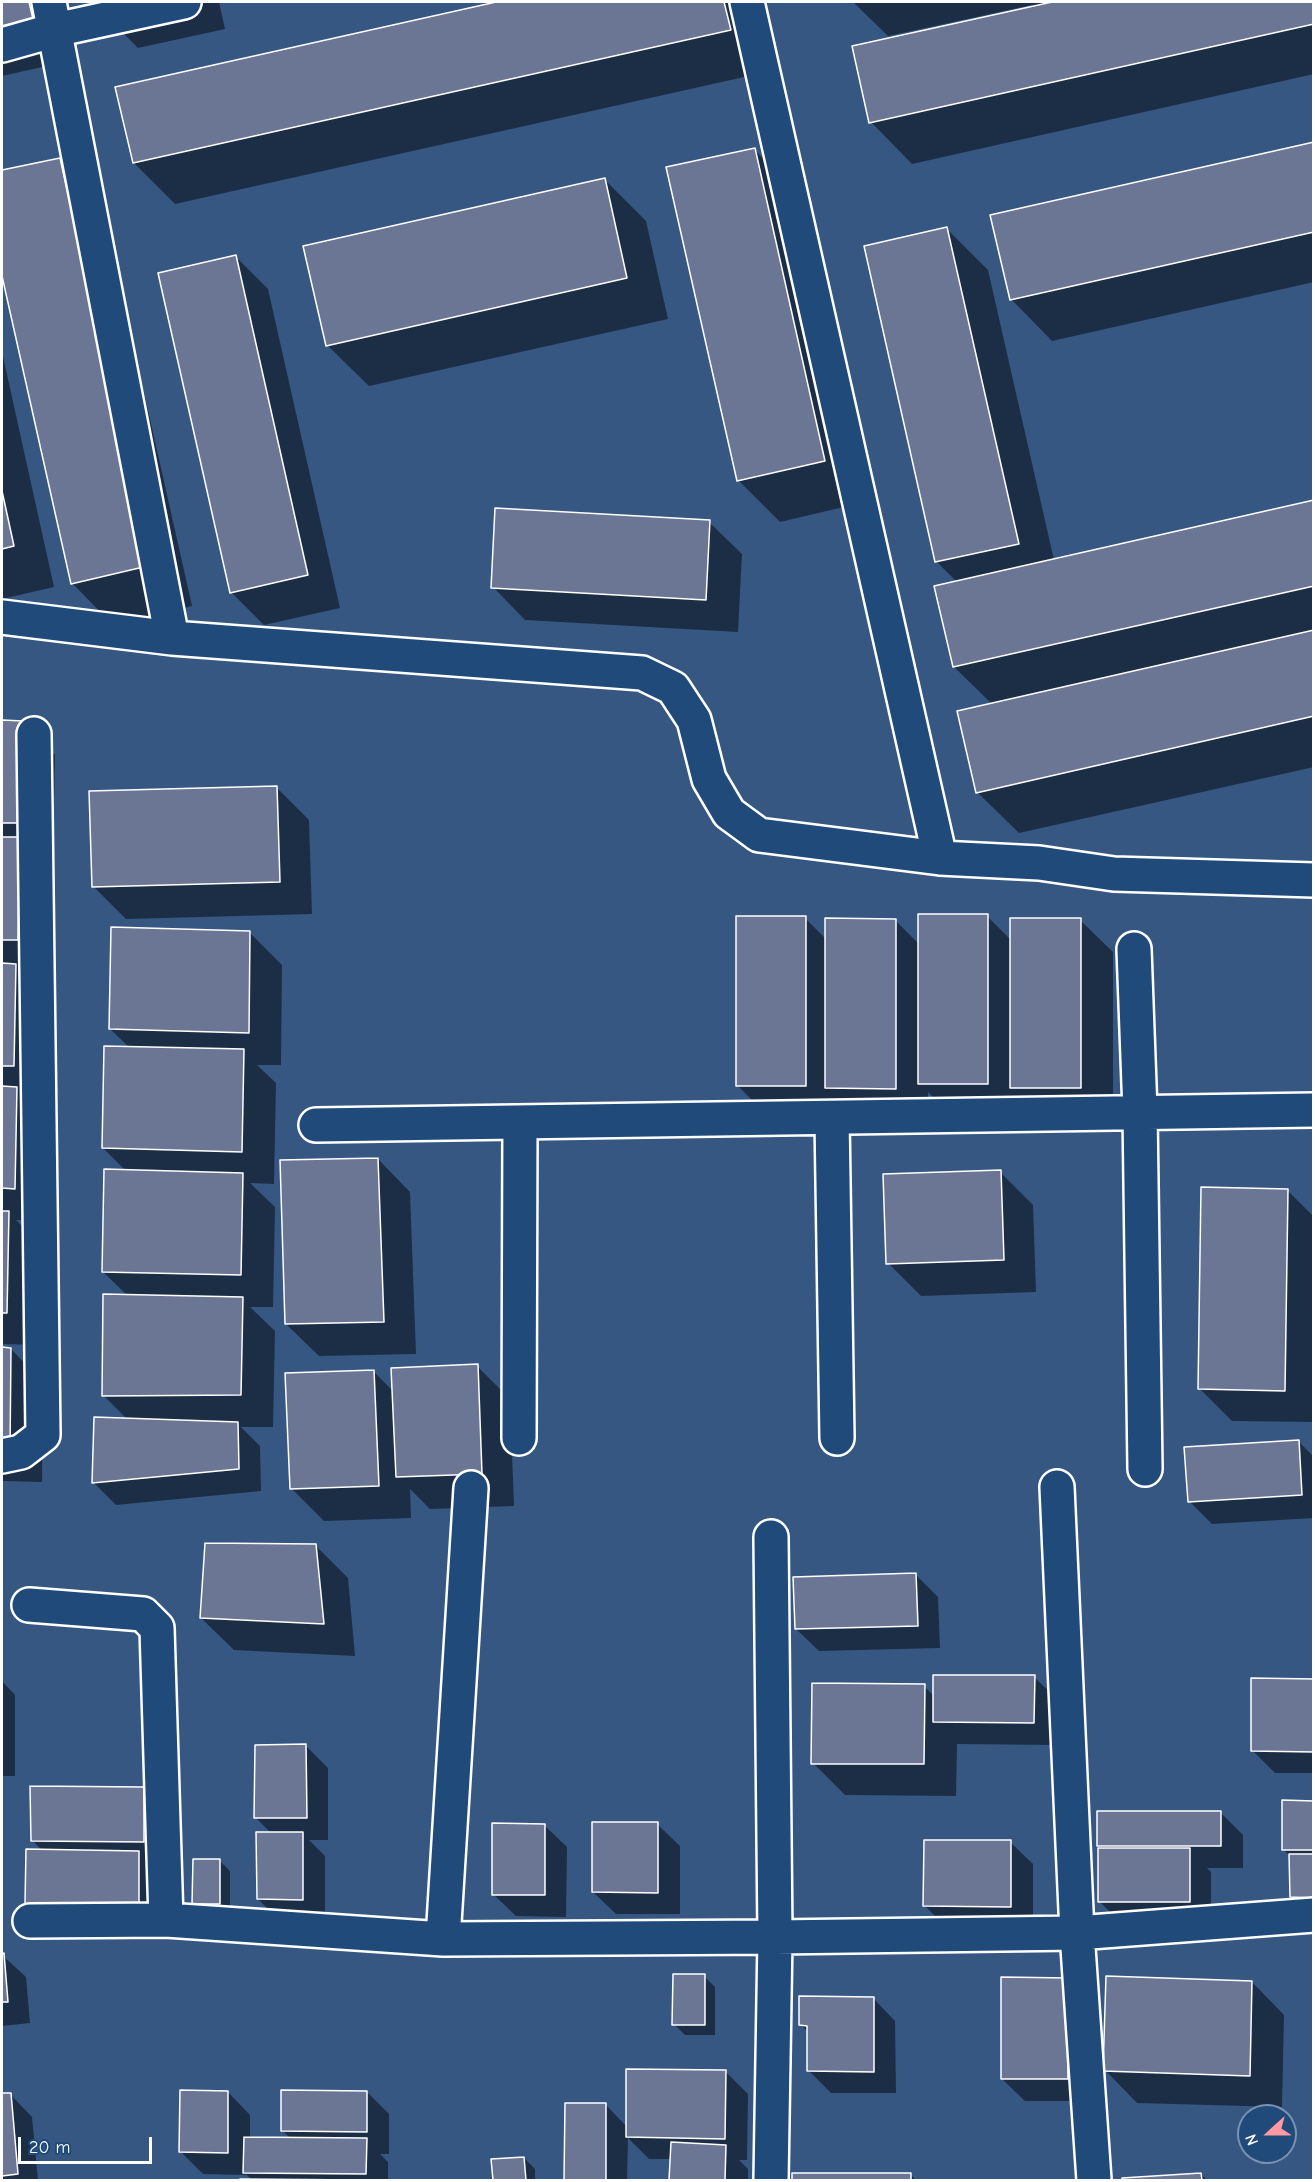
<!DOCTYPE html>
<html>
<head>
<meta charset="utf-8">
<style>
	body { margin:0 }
	#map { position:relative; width:1315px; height:2182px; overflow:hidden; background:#365782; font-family:"Comic Neue",sans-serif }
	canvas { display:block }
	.frame { position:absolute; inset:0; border:3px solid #fff; pointer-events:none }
	.north { position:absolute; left:1237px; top:2104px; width:60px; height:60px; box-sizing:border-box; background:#1f4a7a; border:2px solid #7992af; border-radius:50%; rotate:249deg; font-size:16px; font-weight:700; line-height:24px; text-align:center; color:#fff }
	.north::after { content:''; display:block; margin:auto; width:21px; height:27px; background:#ff9aa2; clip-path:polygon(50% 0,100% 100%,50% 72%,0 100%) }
	.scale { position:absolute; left:18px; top:2137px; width:134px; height:27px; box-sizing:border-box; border:3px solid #fff; border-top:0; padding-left:8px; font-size:18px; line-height:21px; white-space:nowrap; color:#fff; -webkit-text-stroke:4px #1f4a7a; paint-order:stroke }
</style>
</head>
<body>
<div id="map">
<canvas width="1315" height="2182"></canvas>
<div class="frame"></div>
<div class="north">N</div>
<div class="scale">20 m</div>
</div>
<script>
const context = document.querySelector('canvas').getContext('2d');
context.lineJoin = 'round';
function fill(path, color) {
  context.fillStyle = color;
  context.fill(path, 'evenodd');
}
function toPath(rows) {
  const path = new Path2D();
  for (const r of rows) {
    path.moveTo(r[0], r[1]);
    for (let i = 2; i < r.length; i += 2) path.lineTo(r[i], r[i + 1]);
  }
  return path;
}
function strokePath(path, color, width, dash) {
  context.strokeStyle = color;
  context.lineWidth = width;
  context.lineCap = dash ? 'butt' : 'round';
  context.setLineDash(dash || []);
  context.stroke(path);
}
fill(toPath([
	[2,2,60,2,73,60,2,76],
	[95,2,219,2,225,29,138,48,96,6],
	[502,2,755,2,771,71,175,204,134,163,117,88],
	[853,2,1314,2,1314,74,912,164,871,122,1033,7,1032,5,888,36],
	[1314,144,1314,282,1052,341,1011,299],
	[754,149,795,191,865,502,780,522,738,480],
	[59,159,101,201,192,606,113,625,72,583,2,269,2,172],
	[605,180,646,221,668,319,369,386,327,345],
	[947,229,988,270,1054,560,1314,501,1314,767,1019,833,977,792,992,704,954,667,957,582,937,562,866,247],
	[236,257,268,289,340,608,264,625,231,592],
	[2,352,54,587,2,599],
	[709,522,742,554,738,632,525,620,493,587],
	[2,722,22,722,55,755,53,855,35,855,47,1221,16,1220,41,1245,39,1345,2,1344],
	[276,787,309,820,312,914,126,919,93,886],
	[987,916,1011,940,1080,920,1113,952,1113,1120,1044,1120,1020,1096,1020,1116,952,1116,928,1092,928,1120,860,1120,838,1098,838,1118,770,1118,737,1085,805,918,827,940,895,920,919,944],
	[249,932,282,965,281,1065,257,1065,276,1083,274,1184,250,1183,275,1207,273,1307,250,1307,275,1331,273,1427,241,1427,260,1446,261,1491,116,1505,94,1483,128,1420,103,1395,128,1296,103,1272,127,1172,103,1148,130,1048,110,1029],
	[378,1159,410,1192,416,1354,319,1356,286,1324],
	[1000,1172,1033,1205,1036,1292,921,1296,888,1263],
	[1287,1190,1314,1217,1314,1422,1232,1421,1199,1388],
	[2,1349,11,1349,43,1382,42,1482,2,1481],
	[477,1366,510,1399,514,1506,430,1509,410,1489,411,1518,324,1521,292,1489,373,1371,394,1392],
	[1299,1442,1314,1457,1314,1518,1212,1524,1189,1501],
	[315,1545,348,1578,355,1656,234,1650,201,1618],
	[915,1574,938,1597,940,1648,819,1651,796,1629],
	[1034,1677,1057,1699,1056,1745,957,1744,956,1796,845,1795,813,1763,924,1686,934,1696],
	[1314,1680,1314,1773,1275,1773,1253,1751],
	[2,1681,15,1695,15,1776,2,1776],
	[306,1746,328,1768,328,1840,309,1840,325,1856,325,1922,280,1921,258,1899,272,1834,256,1818],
	[144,1789,166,1811,161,1927,49,1925,27,1903,43,1851,32,1840],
	[1314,1802,1314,1919,1291,1897,1291,1857,1283,1849],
	[1221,1813,1243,1835,1243,1868,1207,1868,1211,1872,1211,1924,1122,1924,1100,1902,1103,1850,1099,1846],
	[657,1824,680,1846,680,1914,616,1914,593,1892],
	[544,1825,567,1847,566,1917,516,1916,493,1894],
	[1010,1842,1033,1864,1033,1929,947,1928,925,1906],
	[219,1860,230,1871,230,1914,205,1914,194,1903],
	[2,1955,26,1977,30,2023,2,2026],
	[704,1976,715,1987,715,2035,685,2035,674,2024],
	[1068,1979,1090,2101,1025,2101,1002,2079],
	[1252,1982,1284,2015,1282,2107,1137,2103,1105,2070],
	[873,1998,895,2021,896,2093,831,2093,808,2070,808,2032,800,2024],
	[725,2071,748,2094,747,2160,739,2160,748,2169,748,2180,671,2180,672,2159,649,2159,628,2138,627,2180,566,2180,567,2104,606,2105,627,2127],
	[228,2092,250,2115,250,2138,291,2139,283,2131,367,2092,389,2114,389,2154,380,2154,388,2162,388,2180,241,2180,252,2180,247,2175,203,2174,180,2151],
	[10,2094,32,2117,38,2180,2,2180,2,2095],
	[524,2158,535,2169,535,2180,494,2180,493,2161],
	[793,2174,911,2175,916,2180,793,2180],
	[1201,2174,1207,2180,1124,2180,1124,2179]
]), '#0007');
const building = toPath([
	[2,2,29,2,33,19,2,26,2,2],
	[496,2,724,2,731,30,133,163,115,87,496,2],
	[1052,2,1314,2,1314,24,869,123,852,46,1052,2],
	[1314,142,1314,232,1010,300,990,215,1314,142],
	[755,148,825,461,737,481,666,167,755,148],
	[60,158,152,565,71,584,2,276,2,170,60,158],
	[605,178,627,278,326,346,303,246,605,178],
	[947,227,1019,544,935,562,864,246,947,227],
	[236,255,308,575,230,593,158,273,236,255],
	[2,491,14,546,2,549,2,491],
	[1314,500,1314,586,953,667,934,586,1314,500],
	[495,508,710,520,706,600,491,588,495,508],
	[1314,630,1314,716,976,793,957,711,1314,630],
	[2,720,23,721,21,823,2,823,2,720],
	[277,786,280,882,92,887,89,791,277,786],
	[2,837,20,837,18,940,2,940,2,837],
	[918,914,988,914,988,1084,918,1084,918,914],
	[736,916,806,916,806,1086,736,1086,736,916],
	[825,918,896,919,896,1089,825,1088,825,918],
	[1010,918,1081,918,1081,1088,1010,1088,1010,918],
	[111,927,250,931,249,1033,109,1029,111,927],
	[2,963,16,964,14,1066,2,1066,2,963],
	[104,1046,244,1049,242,1152,102,1148,104,1046],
	[2,1086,17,1087,15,1189,2,1188,2,1086],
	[378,1158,384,1322,285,1324,280,1160,378,1158],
	[104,1169,243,1173,241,1275,102,1272,104,1169],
	[1001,1170,1004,1260,886,1264,883,1174,1001,1170],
	[1201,1187,1288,1189,1285,1391,1198,1389,1201,1187],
	[2,1211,9,1211,7,1313,2,1313,2,1211],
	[103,1294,243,1297,241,1395,102,1396,103,1294],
	[2,1347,11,1348,10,1450,2,1450,2,1347],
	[478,1364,482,1474,396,1477,391,1368,478,1364],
	[374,1370,379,1486,290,1489,285,1373,374,1370],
	[94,1417,238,1422,239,1469,92,1483,94,1417],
	[1299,1440,1302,1495,1188,1502,1184,1447,1299,1440],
	[205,1543,316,1544,324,1624,200,1618,205,1543],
	[916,1573,918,1626,795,1629,793,1577,916,1573],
	[933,1675,1035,1675,1034,1723,933,1722,933,1675],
	[1251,1678,1314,1679,1314,1752,1251,1751,1251,1678],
	[812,1683,925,1684,924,1764,811,1764,812,1683],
	[306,1744,307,1818,254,1818,255,1745,306,1744],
	[30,1786,144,1787,144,1842,31,1841,30,1786],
	[1282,1800,1314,1801,1314,1850,1282,1850,1282,1800],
	[1097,1811,1221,1811,1221,1846,1097,1846,1097,1811],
	[592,1822,658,1822,658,1893,592,1892,592,1822],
	[492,1823,545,1824,545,1895,492,1895,492,1823],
	[256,1832,303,1832,303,1900,257,1899,256,1832],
	[924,1840,1011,1840,1011,1907,923,1906,924,1840],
	[1098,1848,1190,1848,1190,1902,1098,1902,1098,1848],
	[26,1849,139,1851,139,1905,25,1904,26,1849],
	[1289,1854,1314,1854,1314,1898,1290,1897,1289,1854],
	[193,1859,220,1859,220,1904,192,1904,193,1859],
	[4,1953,8,2002,2,2002,2,1954,4,1953],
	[673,1974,705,1974,705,2025,672,2025,673,1974],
	[1106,1976,1252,1981,1250,2076,1103,2071,1106,1976],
	[1001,1977,1068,1978,1068,2079,1001,2079,1001,1977],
	[799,1996,874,1997,874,2072,807,2071,807,2026,799,2025,799,1996],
	[626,2069,726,2070,725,2139,626,2137,626,2069],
	[180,2090,228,2091,228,2153,179,2152,180,2090],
	[281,2090,367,2091,367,2132,281,2131,281,2090],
	[2,2093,11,2093,18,2174,2,2176,2,2093],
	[565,2103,606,2103,606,2180,564,2180,565,2103],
	[244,2137,367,2138,366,2174,243,2173,244,2137],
	[671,2142,726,2145,725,2180,669,2180,671,2142],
	[524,2157,526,2180,493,2180,491,2159,524,2157],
	[792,2173,911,2173,911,2180,792,2180,792,2173],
	[1201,2173,1202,2180,1122,2180,1122,2178,1201,2173],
	[240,2179,361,2180,240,2180,240,2179]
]);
fill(building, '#6b7594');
strokePath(building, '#fff', 1.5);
const minor = toPath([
	[49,2,172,638],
	[747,2,940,858],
	[2,45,55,30,184,2],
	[2,617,172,638,642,673,673,688,694,720,709,779,729,813,759,835,940,858,1039,863,1114,874,1314,880],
	[1134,949,1140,1112,1145,1469],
	[832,1118,837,1438],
	[316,1125,1314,1110],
	[519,1438,520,1122],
	[2,1456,21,1452,43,1435,34,734],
	[1057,1487,1077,1933,1094,2180],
	[771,1537,775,1937,771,2180],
	[29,1605,143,1614,157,1628,166,1920],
	[30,1921,166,1920,443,1939,775,1937,1077,1933,1314,1915],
	[443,1939,471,1488]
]);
strokePath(minor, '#fff', 38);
strokePath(minor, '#1f4a7a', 33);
</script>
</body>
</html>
